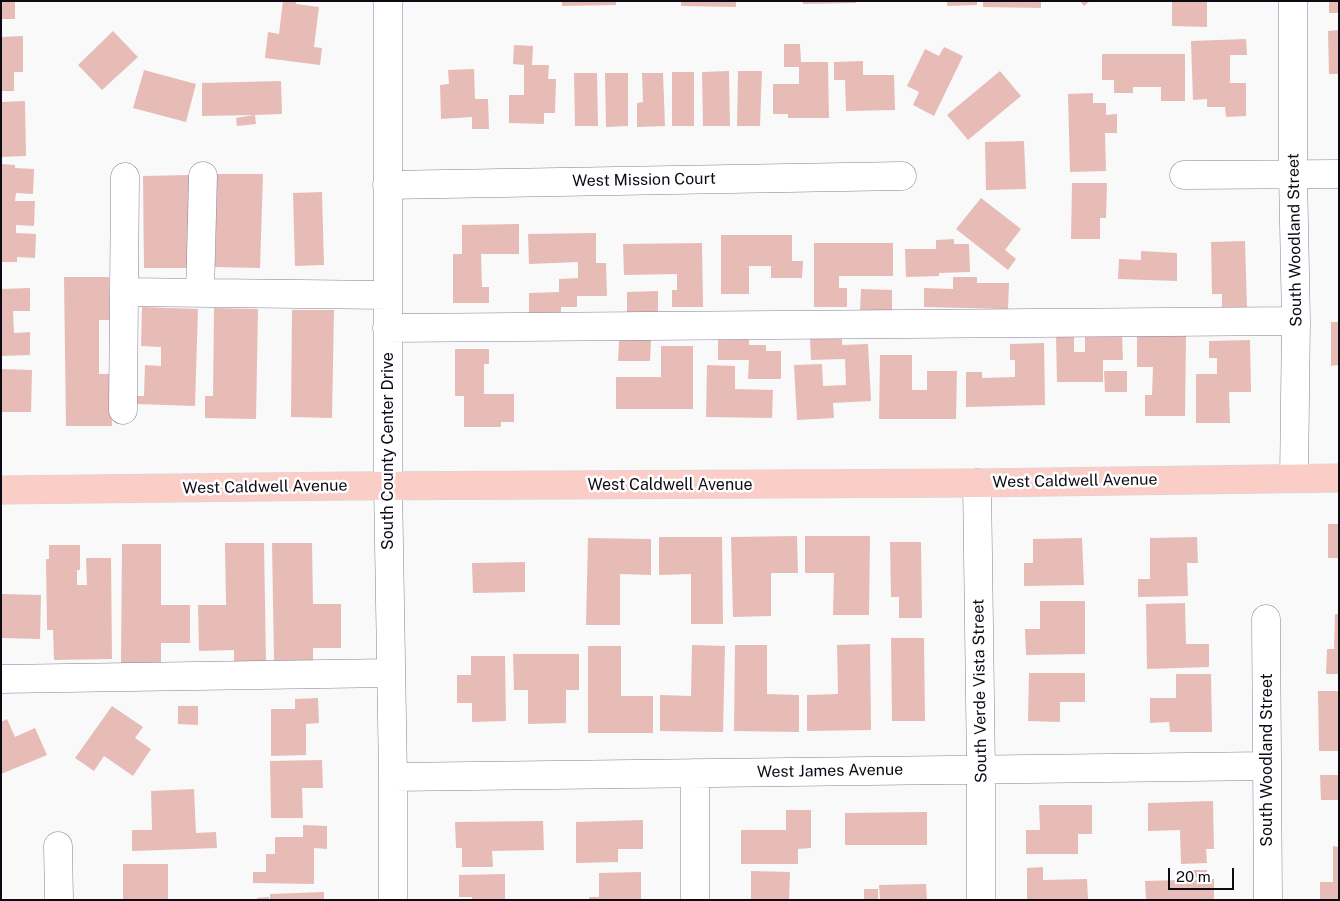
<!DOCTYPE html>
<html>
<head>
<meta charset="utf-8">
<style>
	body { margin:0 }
	#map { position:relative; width:1340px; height:901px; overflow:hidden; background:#f9f9f9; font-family:"Public Sans",sans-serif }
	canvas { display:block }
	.frame { position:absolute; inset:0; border:2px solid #0d0a15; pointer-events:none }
	.scale { position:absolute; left:1168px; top:868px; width:66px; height:22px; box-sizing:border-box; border:2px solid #0d0a15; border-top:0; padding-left:6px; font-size:15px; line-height:18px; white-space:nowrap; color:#0d0a15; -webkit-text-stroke:4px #fff; paint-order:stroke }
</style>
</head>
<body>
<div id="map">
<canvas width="1340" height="901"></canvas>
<div class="frame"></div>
<div class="scale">20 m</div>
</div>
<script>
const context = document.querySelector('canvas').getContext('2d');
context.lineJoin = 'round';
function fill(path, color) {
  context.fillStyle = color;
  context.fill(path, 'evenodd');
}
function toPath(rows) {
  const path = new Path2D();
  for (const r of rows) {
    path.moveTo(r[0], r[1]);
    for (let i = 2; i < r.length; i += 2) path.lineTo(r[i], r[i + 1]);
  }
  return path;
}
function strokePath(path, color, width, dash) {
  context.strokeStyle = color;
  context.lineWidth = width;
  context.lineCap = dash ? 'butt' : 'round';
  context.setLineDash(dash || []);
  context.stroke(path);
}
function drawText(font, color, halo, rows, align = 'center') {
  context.font = font + ' "Public Sans",sans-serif';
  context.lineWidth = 5;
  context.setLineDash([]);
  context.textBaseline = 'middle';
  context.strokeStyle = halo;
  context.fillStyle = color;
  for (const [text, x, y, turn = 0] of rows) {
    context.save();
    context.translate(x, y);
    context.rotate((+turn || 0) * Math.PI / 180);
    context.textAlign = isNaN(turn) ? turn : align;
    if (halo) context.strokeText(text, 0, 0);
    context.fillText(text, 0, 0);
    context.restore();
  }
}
fill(toPath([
	[1,1,15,1,15,19,1,19],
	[283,1,296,1,296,4,319,7,314,47,322,48,320,65,265,58,268,32,279,34],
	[562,1,616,1,616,5,562,6],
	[681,1,736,1,736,7,681,6],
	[803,1,856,1,856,3,803,4],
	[947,1,977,1,977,5,947,6],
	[983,1,1041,1,1041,8,983,7],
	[1080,1,1090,1,1084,6],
	[1172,1,1207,1,1207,27,1172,26],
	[1329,1,1339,1,1339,13,1329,13],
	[1339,30,1339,74,1329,74,1328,31],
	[113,31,138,57,102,90,78,65],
	[23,36,23,72,14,72,14,91,1,91,1,37],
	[1246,39,1247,55,1230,55,1230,83,1246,83,1246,116,1226,117,1225,107,1207,107,1207,99,1193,100,1191,41],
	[784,44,800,44,801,62,828,62,829,118,788,118,788,114,773,114,773,84,799,84,799,67,784,67],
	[514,45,533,46,532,65,549,65,548,79,556,79,555,113,544,113,544,124,509,123,509,95,524,95,524,65,513,64],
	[944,47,963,56,934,116,913,105,919,92,907,86,925,49,939,56],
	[1102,54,1185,54,1185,101,1161,101,1161,87,1133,87,1133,93,1114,93,1114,80,1102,80],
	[863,61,863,75,894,75,895,110,846,111,845,80,834,80,834,62],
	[474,69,475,99,488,99,489,129,472,129,472,117,441,119,440,85,449,84,448,70],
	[144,70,196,84,186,122,133,108],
	[729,71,730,126,703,126,702,72],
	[738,71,762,71,760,126,737,126],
	[1000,71,1021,96,968,140,947,115],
	[672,72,694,72,694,126,672,126],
	[574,73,597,73,598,126,575,126],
	[605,73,628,73,628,126,606,127],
	[642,73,663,73,665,126,637,127,637,103,643,102],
	[281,81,282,114,255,115,256,124,237,126,236,118,254,115,202,116,202,83],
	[1093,93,1093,103,1106,103,1106,115,1117,114,1117,133,1105,133,1106,171,1070,172,1068,94],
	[25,101,26,156,1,157,1,102],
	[1024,141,1026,189,986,190,985,142],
	[1,164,15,165,15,168,34,169,33,194,16,193,15,201,35,201,34,226,16,225,16,233,36,234,35,258,17,257,17,262,1,262],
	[217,174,263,174,260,268,215,267],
	[189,175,190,200,188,200,188,268,144,268,143,176],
	[1072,183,1107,183,1106,218,1100,218,1100,239,1071,239],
	[322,192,324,265,295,266,293,193],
	[981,198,1021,229,1005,250,1016,259,1008,270,956,229],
	[519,224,519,254,481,254,482,287,489,287,489,303,453,303,453,254,462,254,462,225],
	[596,233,596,263,606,263,607,296,577,296,577,307,561,307,561,314,529,315,529,293,559,292,559,279,578,278,578,262,529,264,528,234],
	[721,235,792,235,792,261,803,261,802,278,771,278,771,266,749,266,749,294,721,294],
	[954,239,954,244,969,244,970,272,939,273,939,276,906,277,905,249,936,249,936,240],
	[1245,241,1247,309,1222,310,1222,294,1212,294,1211,242],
	[702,243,703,307,672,307,672,290,677,290,677,274,624,275,623,244],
	[814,243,893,243,893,276,839,276,839,288,847,288,847,307,814,307],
	[1141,251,1177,253,1177,281,1118,279,1119,259,1141,260],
	[64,277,109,277,110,320,99,320,99,374,111,374,112,426,66,426],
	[953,277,977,277,977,283,1009,283,1008,309,924,307,924,288,953,289],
	[30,288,30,311,13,311,14,333,30,332,30,355,1,356,1,289],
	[861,289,892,290,892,311,860,311],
	[658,291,658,313,627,313,627,292],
	[142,307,198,309,195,406,136,404,136,396,144,396,145,365,161,366,161,347,141,346],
	[214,308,258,309,256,419,205,418,205,396,213,396],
	[292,310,334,310,332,418,291,417],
	[1331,322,1339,322,1339,365,1331,366],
	[1122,334,1123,360,1103,360,1103,382,1057,382,1056,335,1074,335,1074,352,1085,352,1085,335],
	[1137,335,1186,336,1185,416,1145,416,1145,395,1152,395,1153,367,1137,367],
	[842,337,842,345,868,344,871,401,833,403,834,418,797,420,794,365,822,364,823,386,846,385,845,359,811,360,810,339],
	[718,339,749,339,749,345,766,345,766,351,781,351,781,379,748,379,749,360,718,360],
	[619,340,651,340,650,361,618,361],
	[1250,340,1251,392,1229,392,1230,423,1196,423,1196,374,1217,374,1217,358,1209,358,1209,341],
	[1044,343,1045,405,966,407,966,372,982,372,982,378,1015,377,1015,360,1010,360,1010,344],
	[661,346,693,346,693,409,616,409,616,377,661,377],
	[455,349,489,349,489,364,484,364,484,394,514,394,514,422,501,422,501,427,464,427,464,396,455,396],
	[880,355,912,355,912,390,927,390,927,371,957,371,956,419,879,419],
	[707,365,735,366,735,389,773,390,772,418,706,417],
	[1,369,32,370,31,412,1,412],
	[1104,371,1127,371,1127,392,1105,392],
	[1328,524,1339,524,1339,558,1328,558],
	[797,536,798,573,771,573,771,616,733,617,731,537],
	[805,536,870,536,869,615,833,615,834,573,805,573],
	[659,537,722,537,723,624,691,624,691,574,659,575],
	[1197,537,1198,563,1187,563,1188,596,1138,597,1138,579,1150,579,1150,538],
	[588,538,651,539,651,575,620,574,620,625,586,625],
	[1082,538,1084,585,1024,586,1024,563,1033,563,1033,539],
	[890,542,921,542,922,618,899,618,899,597,891,597],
	[225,543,264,543,266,663,234,663,234,650,199,651,198,605,226,605],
	[272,543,312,543,313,604,341,604,341,648,313,648,313,660,274,661],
	[122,544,161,544,161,605,190,605,190,643,161,643,161,664,121,663],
	[49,545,80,545,80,570,77,570,77,585,87,585,86,558,111,558,112,659,54,660,53,630,47,630,46,559,49,559],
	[525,562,525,592,473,593,472,563],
	[1,594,41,595,40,639,1,638],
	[1040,601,1085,601,1085,654,1026,655,1025,629,1040,629],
	[1185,603,1186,644,1209,644,1209,667,1147,669,1146,604],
	[1335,614,1339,614,1339,674,1326,674,1327,649,1334,649],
	[891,638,924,638,925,721,892,721],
	[870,644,871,730,807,731,807,695,838,694,837,645],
	[692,645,725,646,723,732,660,731,660,695,691,696],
	[735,645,767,645,767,694,799,695,799,732,734,731],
	[588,646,621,646,621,696,653,696,653,733,588,733],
	[513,654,579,654,579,690,566,690,566,723,528,724,528,690,514,690],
	[471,656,505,656,506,721,472,722,472,703,457,703,457,675,471,675],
	[1029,673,1085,673,1085,702,1060,702,1060,722,1028,721],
	[1176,674,1211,674,1212,732,1170,732,1169,722,1150,723,1150,698,1176,698],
	[1318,691,1339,691,1339,751,1319,751],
	[318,698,319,723,306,724,306,755,271,756,271,709,295,709,295,699],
	[112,706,143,727,135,738,151,749,133,776,104,756,94,771,75,758],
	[178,706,198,706,198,725,178,724],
	[7,719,15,737,35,728,47,755,1,774,1,722],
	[322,760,323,788,302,788,303,818,271,818,270,761],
	[1320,775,1339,775,1339,800,1321,800],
	[194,789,196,833,216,832,217,848,132,851,132,830,152,830,151,791],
	[1213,801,1214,849,1206,849,1207,863,1181,864,1180,830,1148,831,1148,803],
	[1039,805,1092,805,1092,834,1078,834,1078,854,1026,854,1026,830,1040,830],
	[786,810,811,810,811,848,798,849,798,864,741,864,741,830,786,830],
	[927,812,927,845,845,845,845,813],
	[643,820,643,849,618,849,618,862,576,863,576,822],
	[543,821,544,850,492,851,493,867,462,867,462,848,456,848,455,822],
	[303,825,327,826,327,849,314,848,314,884,253,883,253,872,266,872,266,854,275,854,275,837,303,837],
	[1333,846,1339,847,1339,900,1320,900,1320,882,1333,882],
	[123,864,168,864,168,900,123,900],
	[1043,867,1043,880,1087,879,1088,900,1027,900,1027,868],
	[1186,870,1207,870,1207,877,1186,878],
	[751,871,790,872,789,900,751,900],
	[641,872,641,900,589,900,589,897,599,897,599,873],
	[505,874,505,900,472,900,472,897,459,897,459,875],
	[1214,879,1214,900,1146,900,1145,881],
	[926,884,927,900,880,900,879,885],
	[864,889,878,889,878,900,864,900],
	[324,892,324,900,270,900,270,894],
	[269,897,269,900,257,900,257,898]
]), '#e7bcb6');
const minor = toPath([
	[388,1,388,486,393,777,393,900],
	[1293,1,1293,175,1296,321,1294,478],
	[1184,175,1339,174],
	[387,185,902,176],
	[124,292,387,295],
	[200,293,203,176],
	[387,328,1296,321],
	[123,410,125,177],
	[977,483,981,770,981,900],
	[1266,619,1268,900],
	[1,679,391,673],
	[695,773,695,900],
	[393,777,1267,766],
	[58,846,59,900]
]);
const major = toPath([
	[1,490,348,486,977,483,1339,478]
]);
strokePath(minor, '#867e9e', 29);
strokePath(major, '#d3d3d5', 29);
strokePath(minor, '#fff', 28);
strokePath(major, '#fbcdc7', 28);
drawText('16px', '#0d0a15', '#fff', [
	["West Mission Court",644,180,-1],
	["South Woodland Street",1295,240,-91],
	["South County Center Drive",388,451,-90],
	["West Caldwell Avenue",1075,481,-1],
	["West Caldwell Avenue",670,485],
	["West Caldwell Avenue",265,487,-1],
	["South Verde Vista Street",980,691,-91],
	["South Woodland Street",1267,760,-90],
	["West James Avenue",830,771,-1]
]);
</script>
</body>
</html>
